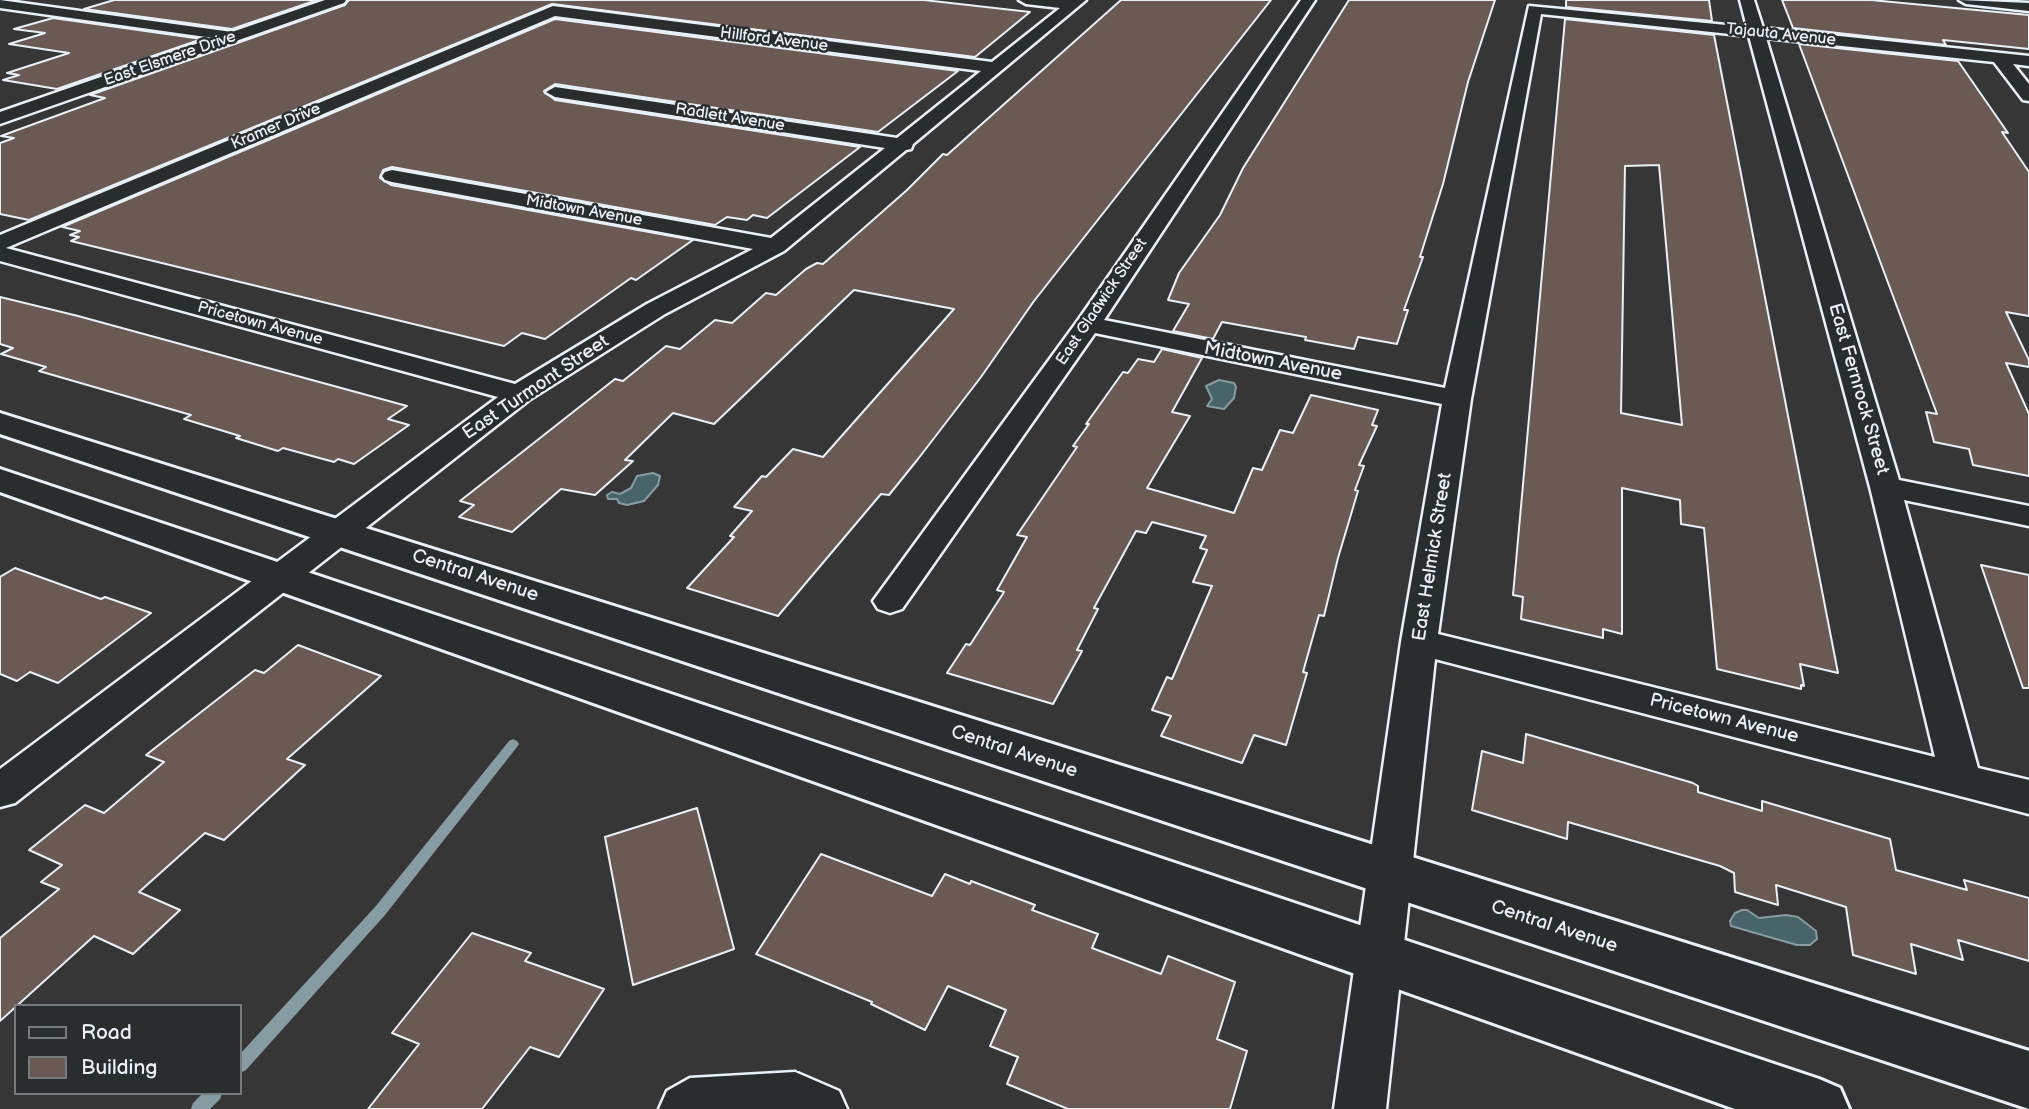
<!DOCTYPE html>
<html>
<head>
<meta charset="utf-8">
<style>
	body { margin:0 }
	#map { position:relative; width:2029px; height:1109px; overflow:hidden; background:#373636; font-family:"Balsamiq Sans",sans-serif }
	canvas { display:block }
	.legend { position:absolute; left:14px; top:1004px; width:228px; height:91px; box-sizing:border-box; background:#2a2d2e; border:2px solid #767b7f; margin:0; padding:9px 12px; list-style:none; font-size:21px; color:#e8f1f8 }
	.legend li { display:flex; align-items:center; gap:14px; height:35px }
	.legend b { width:35px; border:2px solid #767b7f }
</style>
</head>
<body>
<div id="map">
<canvas width="2029" height="1109"></canvas>
<ul class="legend">
<li><b style="height:9px;background:#2a2d2e"></b>Road</li>
<li><b style="height:19px;background:#6b5954"></b>Building</li>
</ul>
</div>
<script>
const context = document.querySelector('canvas').getContext('2d');
context.lineJoin = 'round';
function fill(path, color) {
  context.fillStyle = color;
  context.fill(path, 'evenodd');
}
function toPath(rows) {
  const path = new Path2D();
  for (const r of rows) {
    path.moveTo(r[0], r[1]);
    for (let i = 2; i < r.length; i += 2) path.lineTo(r[i], r[i + 1]);
  }
  return path;
}
function strokePath(path, color, width, dash) {
  context.strokeStyle = color;
  context.lineWidth = width;
  context.lineCap = dash ? 'butt' : 'round';
  context.setLineDash(dash || []);
  context.stroke(path);
}
function drawText(font, color, halo, rows, align = 'center') {
  context.font = font + ' "Balsamiq Sans",sans-serif';
  context.lineWidth = 5;
  context.setLineDash([]);
  context.textBaseline = 'middle';
  context.strokeStyle = halo;
  context.fillStyle = color;
  for (const [text, x, y, turn = 0] of rows) {
    context.save();
    context.translate(x, y);
    context.rotate((+turn || 0) * Math.PI / 180);
    context.textAlign = isNaN(turn) ? turn : align;
    if (halo) context.strokeText(text, 0, 0);
    context.fillText(text, 0, 0);
    context.restore();
  }
}
const water = toPath([
	[1219,380,1234,383,1236,387,1234,398,1224,409,1207,406,1212,399,1206,386,1219,380],
	[653,473,660,476,658,485,644,501,627,505,619,503,617,499,608,499,607,495,612,492,620,494,631,488,637,476,653,473],
	[1742,910,1747,910,1759,918,1786,915,1798,917,1816,931,1817,939,1810,945,1797,945,1731,926,1730,921,1735,913,1742,910]
]);
fill(water, '#466469');
strokePath(water, '#879ca2', 2);
fill(toPath([
	[513,739,517,741,519,744,517,747,385,915,246,1070,240,1073,240,1054,375,907,509,741,513,739],
	[203,1093,222,1093,220,1099,210,1109,191,1109,193,1103,203,1093]
]), '#879ca2');
const building = toPath([
	[114,0,317,0,232,29,84,9,114,0],
	[349,0,924,0,1030,12,975,57,552,4,29,220,0,214,0,143,14,138,1,136,105,98,90,95,345,5,349,0],
	[1121,0,1271,0,1034,301,981,377,918,459,889,495,881,494,778,616,687,588,734,537,730,536,752,511,734,507,762,476,766,477,793,449,823,457,954,309,854,290,714,424,673,413,625,460,633,461,595,495,561,489,512,532,459,517,474,505,460,501,615,379,623,381,666,346,680,349,715,320,732,323,766,293,776,295,806,269,817,263,823,264,907,190,943,154,947,155,1121,0],
	[1349,0,1495,0,1468,82,1443,184,1420,257,1423,257,1404,310,1408,310,1397,344,1358,337,1354,349,1305,340,1306,337,1222,322,1213,339,1173,331,1189,304,1168,300,1179,273,1220,215,1243,168,1349,0],
	[1566,0,1709,0,1712,21,1566,7,1566,0],
	[1782,0,1871,0,2029,15,2029,49,1943,40,1946,45,1793,28,1782,0],
	[53,18,202,39,57,89,3,80,19,75,7,73,69,53,9,44,45,33,14,29,53,18],
	[555,19,958,71,878,132,555,84,544,91,555,100,860,147,767,218,753,215,747,220,727,217,715,225,392,167,383,170,380,178,391,185,693,240,636,280,631,278,545,339,522,333,504,346,71,241,79,237,70,235,80,231,62,227,555,19],
	[1565,19,1714,35,1838,673,1800,664,1804,686,1801,685,1801,689,1717,669,1704,528,1681,524,1680,500,1622,488,1622,634,1603,629,1603,638,1521,619,1523,597,1513,595,1565,19],
	[1659,165,1682,425,1621,413,1625,166,1659,165],
	[1799,44,1958,61,2008,133,2002,132,2029,172,2029,316,2006,312,2029,360,2029,367,2006,363,2029,414,2029,476,1973,465,1969,449,1934,442,1926,412,1937,414,1799,44],
	[0,297,78,316,407,406,388,419,409,425,354,464,338,459,334,462,283,448,278,451,236,438,240,436,184,419,191,415,39,371,46,367,1,354,13,348,0,344,0,297],
	[1162,349,1202,358,1172,412,1190,416,1147,488,1234,513,1253,468,1262,470,1280,430,1293,433,1311,395,1378,410,1372,425,1377,426,1359,465,1364,466,1355,490,1358,491,1338,558,1324,616,1319,615,1303,672,1307,673,1286,745,1254,735,1242,763,1161,736,1171,716,1152,710,1167,677,1172,679,1212,586,1193,582,1207,550,1200,548,1206,536,1152,522,1146,533,1136,531,1094,608,1098,609,1077,650,1082,651,1053,704,947,673,966,644,970,645,1004,592,997,590,1027,537,1017,535,1077,447,1073,446,1089,424,1086,424,1123,372,1128,373,1138,359,1154,362,1162,349],
	[1981,565,2029,575,2029,688,2023,688,1981,565],
	[15,568,101,599,105,597,151,613,58,683,30,672,17,681,0,674,0,577,15,568],
	[298,645,381,676,287,759,305,765,224,840,205,833,139,892,180,910,133,954,94,936,0,1021,0,938,59,889,41,882,62,865,29,850,85,805,104,813,164,762,146,755,255,670,264,673,298,645],
	[1526,734,1693,783,1698,786,1698,792,1762,811,1762,801,1890,839,1896,870,1967,890,1964,880,2029,898,2029,961,1958,940,1963,960,1911,944,1916,974,1853,955,1846,907,1776,885,1778,905,1735,892,1734,873,1720,866,1568,822,1567,839,1472,810,1482,751,1523,763,1526,734],
	[697,808,734,949,633,985,605,837,697,808],
	[821,854,932,896,945,874,970,884,971,881,1035,905,1032,910,1098,934,1092,948,1161,974,1168,956,1235,982,1217,1039,1247,1051,1230,1109,1068,1109,1007,1084,1018,1057,990,1046,1006,1010,948,986,925,1030,871,1004,872,1002,756,954,821,854],
	[472,933,531,953,525,961,604,989,559,1057,530,1047,482,1109,368,1109,419,1044,392,1033,472,933]
]);
fill(building, '#6b5954');
strokePath(building, '#e8f1f8', 2);
const street = toPath([
	[0,0,232,32,325,0,346,0,344,3,0,124,0,112,213,38,0,8,0,0],
	[1019,0,1086,0,913,144,911,149,906,150,784,251,665,314,529,400,15,803,0,807,0,769,498,397,0,261,0,235,553,6,992,62,1060,8,1026,4,1019,0],
	[555,16,981,71,897,138,555,87,546,92,555,97,885,148,771,238,392,170,385,172,382,176,385,180,392,182,753,249,647,304,515,384,6,248,555,16],
	[1301,0,1315,0,1104,320,1445,388,1529,6,1747,27,1740,0,1754,0,1763,28,2029,56,2029,66,2013,64,2029,84,2029,101,2023,100,1994,62,1766,38,1899,480,2029,506,2029,526,1904,500,1978,768,2029,780,2029,814,1435,659,1386,1109,1334,1109,1401,642,1442,404,1095,333,902,609,890,613,878,609,873,601,1079,319,1301,0],
	[1541,14,1749,36,1870,487,1935,757,1438,634,1471,399,1541,14],
	[1959,0,2029,3,2029,11,1966,4,1959,0],
	[795,1072,839,1091,847,1109,659,1109,667,1091,690,1078,795,1072]
]);
const primary = toPath([
	[0,413,2029,1051,2029,1109,0,434,0,413],
	[0,469,1819,1079,1840,1088,1849,1109,1735,1109,0,492,0,469]
]);
strokePath(street, '#e8f1f8', 5);
strokePath(primary, '#e8f1f8', 6);
fill(street, '#2a2d2e');
fill(primary, '#2a2d2e');
drawText('16px', '#e8f1f8', '#2a2d2e', [
	["Tajauta Avenue",1781,35,6],
	["Hillford Avenue",774,40,7],
	["East Elsmere Drive",170,59,-19],
	["Radlett Avenue",730,118,9],
	["Kramer Drive",276,127,-23],
	["Midtown Avenue",584,211,10],
	["East Gladwick Street",1102,302,-56],
	["Pricetown Avenue",260,324,15]
]);
drawText('19px', '#e8f1f8', '#2a2d2e', [
	["Midtown Avenue",1273,362,11],
	["East Turmont Street",536,388,-34],
	["East Fernrock Street",1858,389,74],
	["East Helmick Street",1433,557,-81],
	["Central Avenue",475,576,18],
	["Pricetown Avenue",1724,719,14],
	["Central Avenue",1014,752,18],
	["Central Avenue",1554,927,18]
]);
</script>
</body>
</html>
